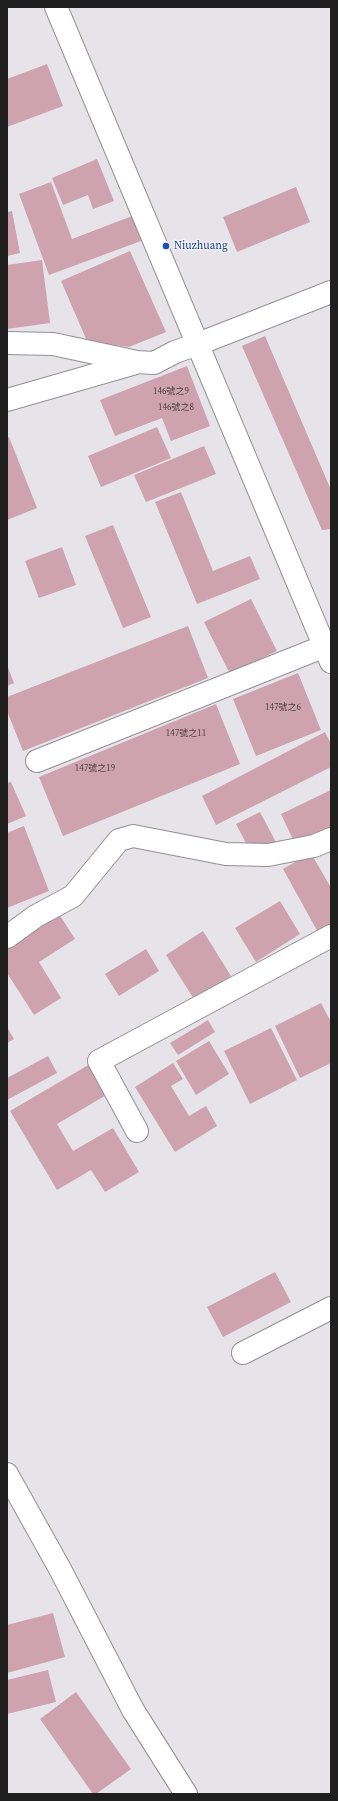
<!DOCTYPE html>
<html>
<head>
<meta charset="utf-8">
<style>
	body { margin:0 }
	#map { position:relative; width:338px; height:1801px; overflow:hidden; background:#e6e4e8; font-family:"Source Serif 4",serif }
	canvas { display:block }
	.frame { position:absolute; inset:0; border:8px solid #1f1f20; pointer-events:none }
</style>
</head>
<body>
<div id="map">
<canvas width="338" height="1801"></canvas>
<div class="frame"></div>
</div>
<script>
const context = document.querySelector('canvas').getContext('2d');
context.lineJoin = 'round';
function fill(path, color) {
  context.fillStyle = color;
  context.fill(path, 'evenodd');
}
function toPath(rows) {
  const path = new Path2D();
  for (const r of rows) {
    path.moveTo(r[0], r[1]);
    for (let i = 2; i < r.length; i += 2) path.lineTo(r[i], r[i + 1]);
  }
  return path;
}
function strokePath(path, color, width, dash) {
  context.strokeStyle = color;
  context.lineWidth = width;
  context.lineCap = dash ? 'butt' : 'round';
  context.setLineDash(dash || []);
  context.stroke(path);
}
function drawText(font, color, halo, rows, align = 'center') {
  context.font = font + ' "Source Serif 4","Noto Sans TC",serif';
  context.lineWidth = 3;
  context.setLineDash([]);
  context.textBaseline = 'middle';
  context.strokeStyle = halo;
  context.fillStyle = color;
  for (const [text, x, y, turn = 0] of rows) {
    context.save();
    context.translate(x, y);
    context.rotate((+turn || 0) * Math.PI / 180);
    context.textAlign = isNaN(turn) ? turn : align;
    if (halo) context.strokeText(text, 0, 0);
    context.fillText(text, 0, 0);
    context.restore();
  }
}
fill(toPath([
	[47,64,63,106,7,127,7,79],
	[97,159,114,201,93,209,88,195,63,205,52,178],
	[51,182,72,239,132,216,141,241,49,275,19,194],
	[296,187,310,222,237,252,223,217],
	[12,211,20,253,7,256,7,212],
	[130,251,166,332,129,347,87,341,61,281],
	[42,260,50,323,7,329,7,265],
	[265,336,331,490,331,529,322,530,242,346],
	[187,366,210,426,171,441,162,418,115,436,100,400],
	[157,427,171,458,101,487,88,456],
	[9,437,37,508,7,520,7,438],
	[204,446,216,474,146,502,134,475],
	[181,492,213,571,250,556,260,579,197,604,155,502],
	[113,525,151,617,123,628,85,536],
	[62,547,76,585,39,598,25,561],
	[251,599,277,651,230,674,204,622],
	[188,626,208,678,23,751,7,711,7,697],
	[7,665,14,683,7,686],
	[298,673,321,730,256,756,233,699],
	[216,704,240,764,63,836,39,777],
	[325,732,331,744,331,767,216,825,202,796],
	[11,782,26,816,7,824,7,783],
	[331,790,331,832,297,848,281,814],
	[260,812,279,848,248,847,236,824],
	[24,826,49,891,7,908,7,833],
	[311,853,331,888,331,929,320,936,283,869],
	[280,901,300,934,256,962,235,928],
	[59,914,75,939,39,962,61,998,34,1015,7,973,7,947],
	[203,931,231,976,194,999,166,955],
	[146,949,159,971,119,996,105,974],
	[321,1003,331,1022,331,1063,300,1078,275,1026],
	[208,1020,215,1032,178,1055,170,1043],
	[7,1027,14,1039,7,1043],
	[271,1028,297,1080,250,1104,224,1051],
	[209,1041,229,1074,196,1095,176,1061],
	[48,1056,57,1073,7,1100,7,1078],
	[173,1063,183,1079,171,1086,189,1116,206,1106,217,1126,175,1152,135,1087],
	[90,1064,108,1094,57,1124,73,1151,113,1128,139,1172,105,1192,91,1170,57,1190,10,1111],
	[275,1272,291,1302,223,1337,207,1307],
	[53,1613,65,1657,7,1673,7,1625],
	[48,1670,56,1702,7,1714,7,1680],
	[76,1692,131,1769,96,1794,93,1794,40,1719]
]), '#cfa2b0');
const minor = toPath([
	[56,7,331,662],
	[7,343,53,344,137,362,154,363,175,352,198,344,331,292],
	[7,400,136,363],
	[37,761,325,646],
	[7,937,36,916,73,896,119,840,133,836,226,854,268,855,314,846,331,839],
	[137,1131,99,1061,331,936],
	[243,1353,331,1308],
	[7,1474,60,1569,133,1710,186,1794]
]);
strokePath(minor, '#919094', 24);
strokePath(minor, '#fff', 22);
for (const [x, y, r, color] of [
	[166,246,4,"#1a4fb4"]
]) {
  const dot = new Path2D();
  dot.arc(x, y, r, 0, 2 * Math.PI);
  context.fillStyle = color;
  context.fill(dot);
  strokePath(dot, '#f3f1f6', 1.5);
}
drawText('9px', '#4b4044', null, [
	["146號之9",171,392],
	["146號之8",176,408],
	["147號之6",283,708],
	["147號之11",186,734],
	["147號之19",95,769]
]);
drawText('11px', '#164399', '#f3f1f6', [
	["Niuzhuang",174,246]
], 'left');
</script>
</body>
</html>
